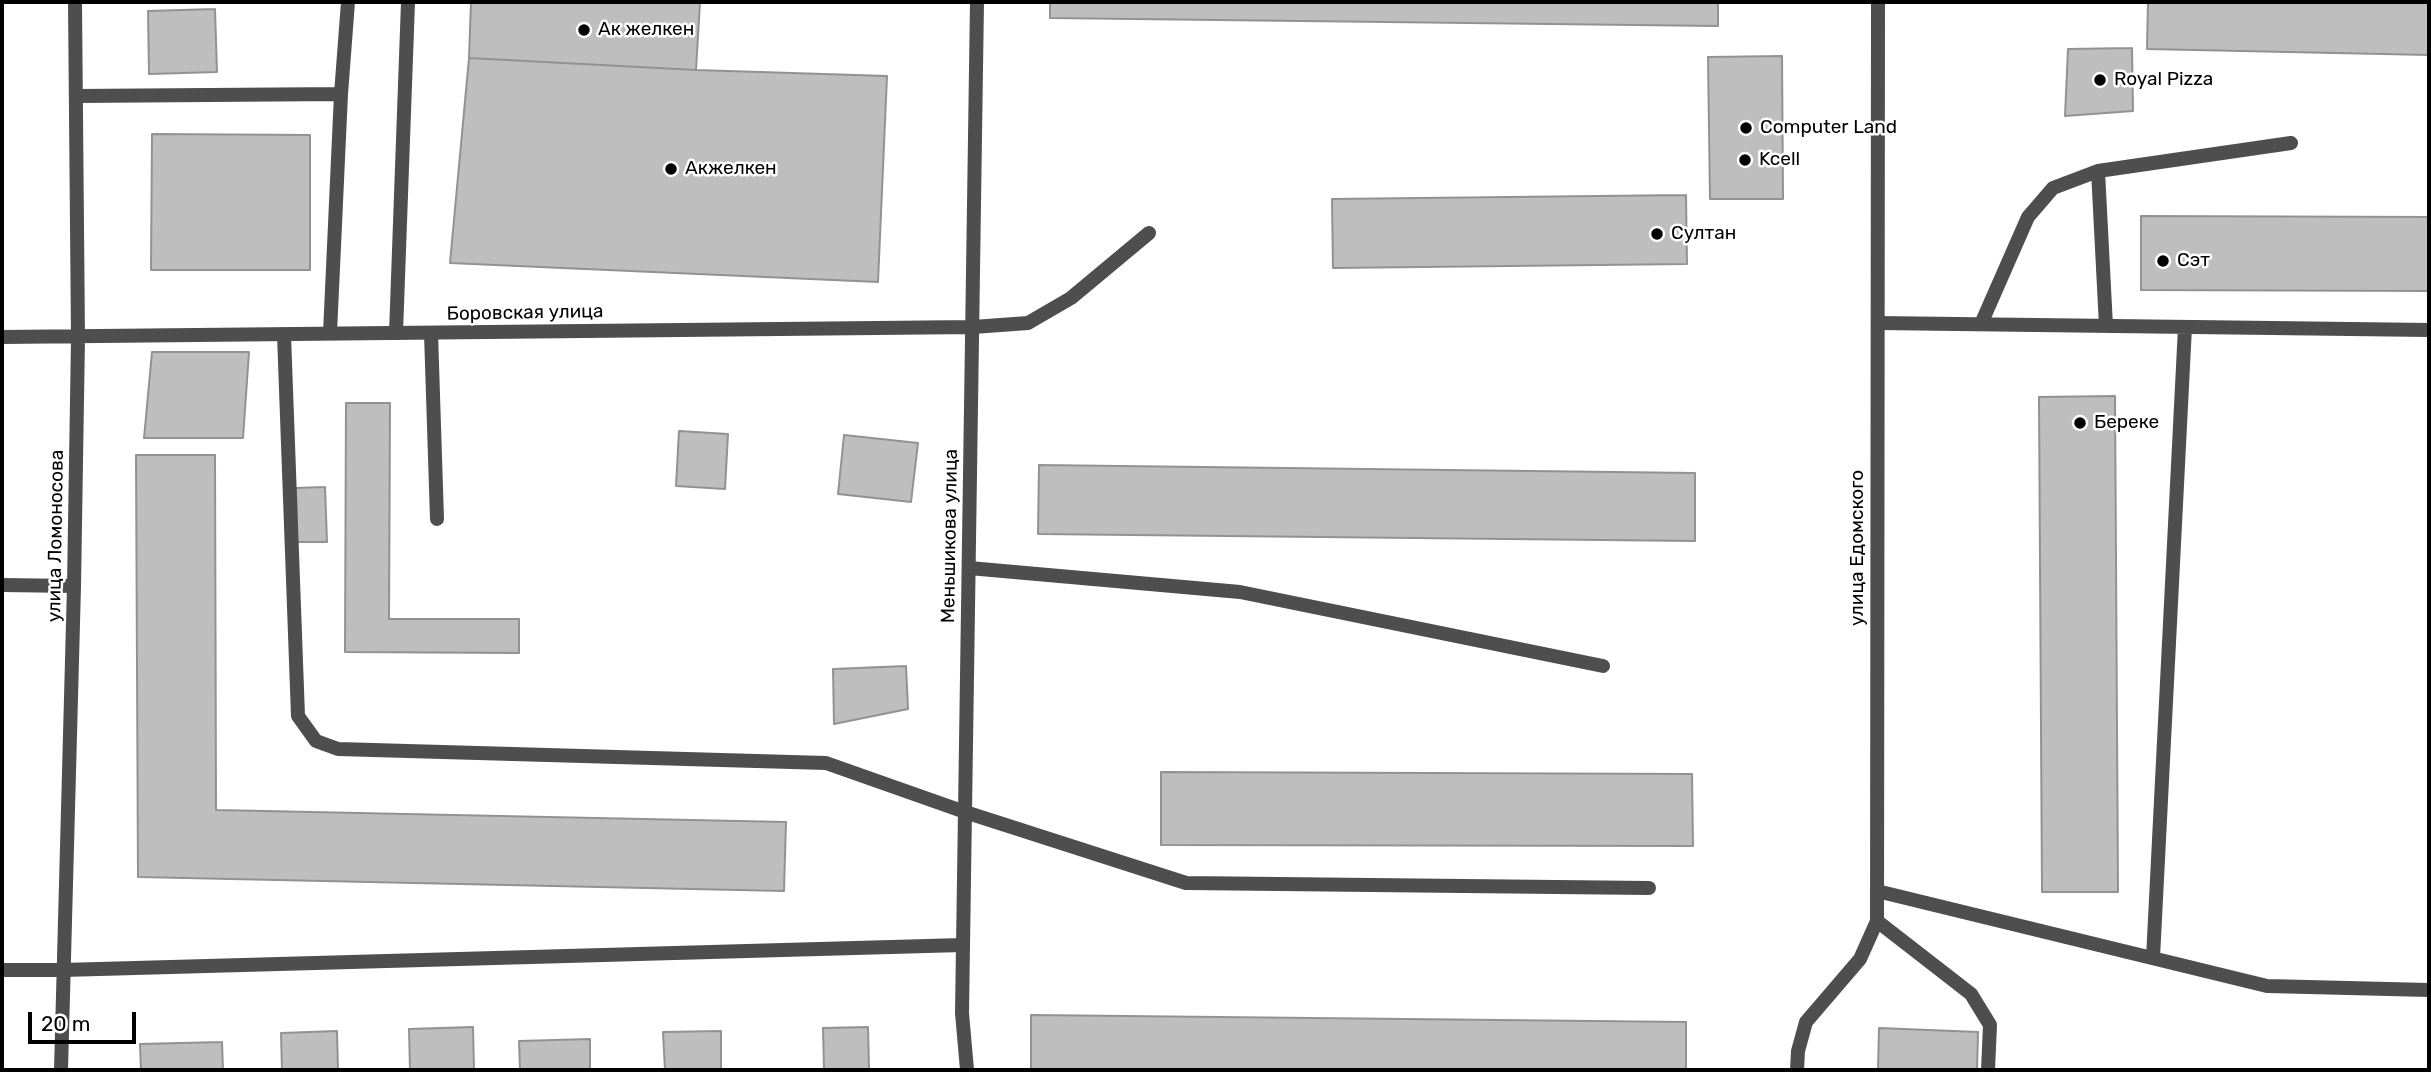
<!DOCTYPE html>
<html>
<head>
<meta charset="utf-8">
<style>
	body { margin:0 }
	#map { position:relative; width:2431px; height:1072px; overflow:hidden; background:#fff; font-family:Rubik,sans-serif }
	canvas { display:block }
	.frame { position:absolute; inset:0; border:4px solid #000; pointer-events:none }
	.scale { position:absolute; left:28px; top:1012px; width:108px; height:32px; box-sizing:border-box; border:4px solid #000; border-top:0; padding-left:9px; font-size:21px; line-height:24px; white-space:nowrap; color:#000; -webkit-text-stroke:5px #fff; paint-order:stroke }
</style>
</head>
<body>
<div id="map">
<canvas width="2431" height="1072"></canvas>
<div class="frame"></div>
<div class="scale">20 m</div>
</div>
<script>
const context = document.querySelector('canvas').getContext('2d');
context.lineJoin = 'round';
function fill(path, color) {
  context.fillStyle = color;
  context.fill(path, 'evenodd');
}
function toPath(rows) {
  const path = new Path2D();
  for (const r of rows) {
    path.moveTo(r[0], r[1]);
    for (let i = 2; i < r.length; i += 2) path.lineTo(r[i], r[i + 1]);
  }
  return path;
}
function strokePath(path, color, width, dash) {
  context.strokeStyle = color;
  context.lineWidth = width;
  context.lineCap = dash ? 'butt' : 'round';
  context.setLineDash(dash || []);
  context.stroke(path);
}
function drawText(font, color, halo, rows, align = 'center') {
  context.font = font + ' Rubik,sans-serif';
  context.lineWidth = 5;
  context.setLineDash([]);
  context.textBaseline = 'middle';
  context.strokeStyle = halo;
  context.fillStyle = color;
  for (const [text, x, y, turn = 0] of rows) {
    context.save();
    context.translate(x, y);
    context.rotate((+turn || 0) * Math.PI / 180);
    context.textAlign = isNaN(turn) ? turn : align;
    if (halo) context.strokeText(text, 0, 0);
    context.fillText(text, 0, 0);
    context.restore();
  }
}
const building = toPath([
	[471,2,700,2,696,70,469,58,471,2],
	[1050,2,1718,2,1718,26,1050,18,1050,2],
	[2148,2,2429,2,2429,55,2147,49,2148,2],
	[2,9,3,9,2,139,2,9],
	[215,9,217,72,149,74,148,11,215,9],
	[2132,48,2133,111,2065,116,2068,49,2132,48],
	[1782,56,1783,199,1710,199,1708,57,1782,56],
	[469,58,696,70,887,76,878,282,450,263,469,58],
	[152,134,310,135,310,270,151,270,152,134],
	[1686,195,1687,264,1333,268,1332,199,1686,195],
	[2141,216,2429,217,2429,291,2141,290,2141,216],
	[152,352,249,352,243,438,144,438,152,352],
	[2115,396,2118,892,2042,892,2039,397,2115,396],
	[346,403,390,403,389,619,519,619,519,653,345,652,346,403],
	[679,431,728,434,725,489,676,486,679,431],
	[844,435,918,443,911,502,838,494,844,435],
	[136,455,215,455,216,810,786,822,784,891,138,877,136,455],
	[1039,465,1695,473,1695,541,1038,534,1039,465],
	[325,487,327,542,297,542,296,488,325,487],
	[906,666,908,709,834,724,833,669,906,666],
	[1161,772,1692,774,1693,846,1161,845,1161,772],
	[1031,1015,1686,1022,1686,1070,1031,1070,1031,1015],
	[473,1027,474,1070,410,1070,409,1029,473,1027],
	[868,1027,869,1070,824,1070,823,1028,868,1027],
	[1879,1028,1978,1032,1977,1070,1878,1070,1879,1028],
	[337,1031,338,1070,282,1070,281,1033,337,1031],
	[721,1031,721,1070,665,1070,663,1032,721,1031],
	[590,1039,590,1070,520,1070,519,1041,590,1039],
	[222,1042,223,1070,141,1070,140,1044,222,1042]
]);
fill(building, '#bebebe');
strokePath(building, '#929292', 2);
strokePath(toPath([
	[76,96,341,94],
	[2098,171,2106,326],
	[1878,323,2429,330],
	[1981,324,2028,217,2053,188,2098,171,2291,143],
	[973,327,1028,323,1071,298,1149,233],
	[330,333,341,94,348,2],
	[396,333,408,2],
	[431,333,437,519],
	[284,335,298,716,316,741,338,749,826,763,965,812,1186,883,1649,888],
	[969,568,1240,592,1603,666],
	[2,585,74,586],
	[1877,891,2267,986,2429,990],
	[2153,958,2185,327],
	[63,970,963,945]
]), '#4e4e4e', 14);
strokePath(toPath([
	[2,337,973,327],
	[1877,921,1971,994,1990,1025,1988,1070],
	[2,970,63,970],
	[61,1070,74,586,78,338,75,2],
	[967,1070,962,1013,977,2],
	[1797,1070,1798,1051,1806,1022,1860,959,1877,921,1878,2]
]), '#4e4e4e', 14);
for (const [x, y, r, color] of [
	[584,30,7,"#000"],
	[2100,80,7,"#000"],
	[1746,128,7,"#000"],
	[1745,160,7,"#000"],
	[671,169,7,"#000"],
	[1657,234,7,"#000"],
	[2163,261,7,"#000"],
	[2080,423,7,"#000"]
]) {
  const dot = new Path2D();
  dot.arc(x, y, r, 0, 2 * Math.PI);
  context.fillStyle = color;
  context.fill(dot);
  strokePath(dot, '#fff', 2.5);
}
drawText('19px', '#000', '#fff', [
	["Ак желкен",598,30],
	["Royal Pizza",2114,80],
	["Computer Land",1760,128],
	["Kcell",1759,160],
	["Акжелкен",685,169],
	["Султан",1671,234],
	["Сэт",2177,261],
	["Береке",2094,423]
], 'left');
drawText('19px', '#000', '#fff', [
	["Боровская улица",525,313,-1],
	["улица Ломоносова",56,536,-89],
	["Меньшикова улица",950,536,-89],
	["улица Едомского",1858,548,-90]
]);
</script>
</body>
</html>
